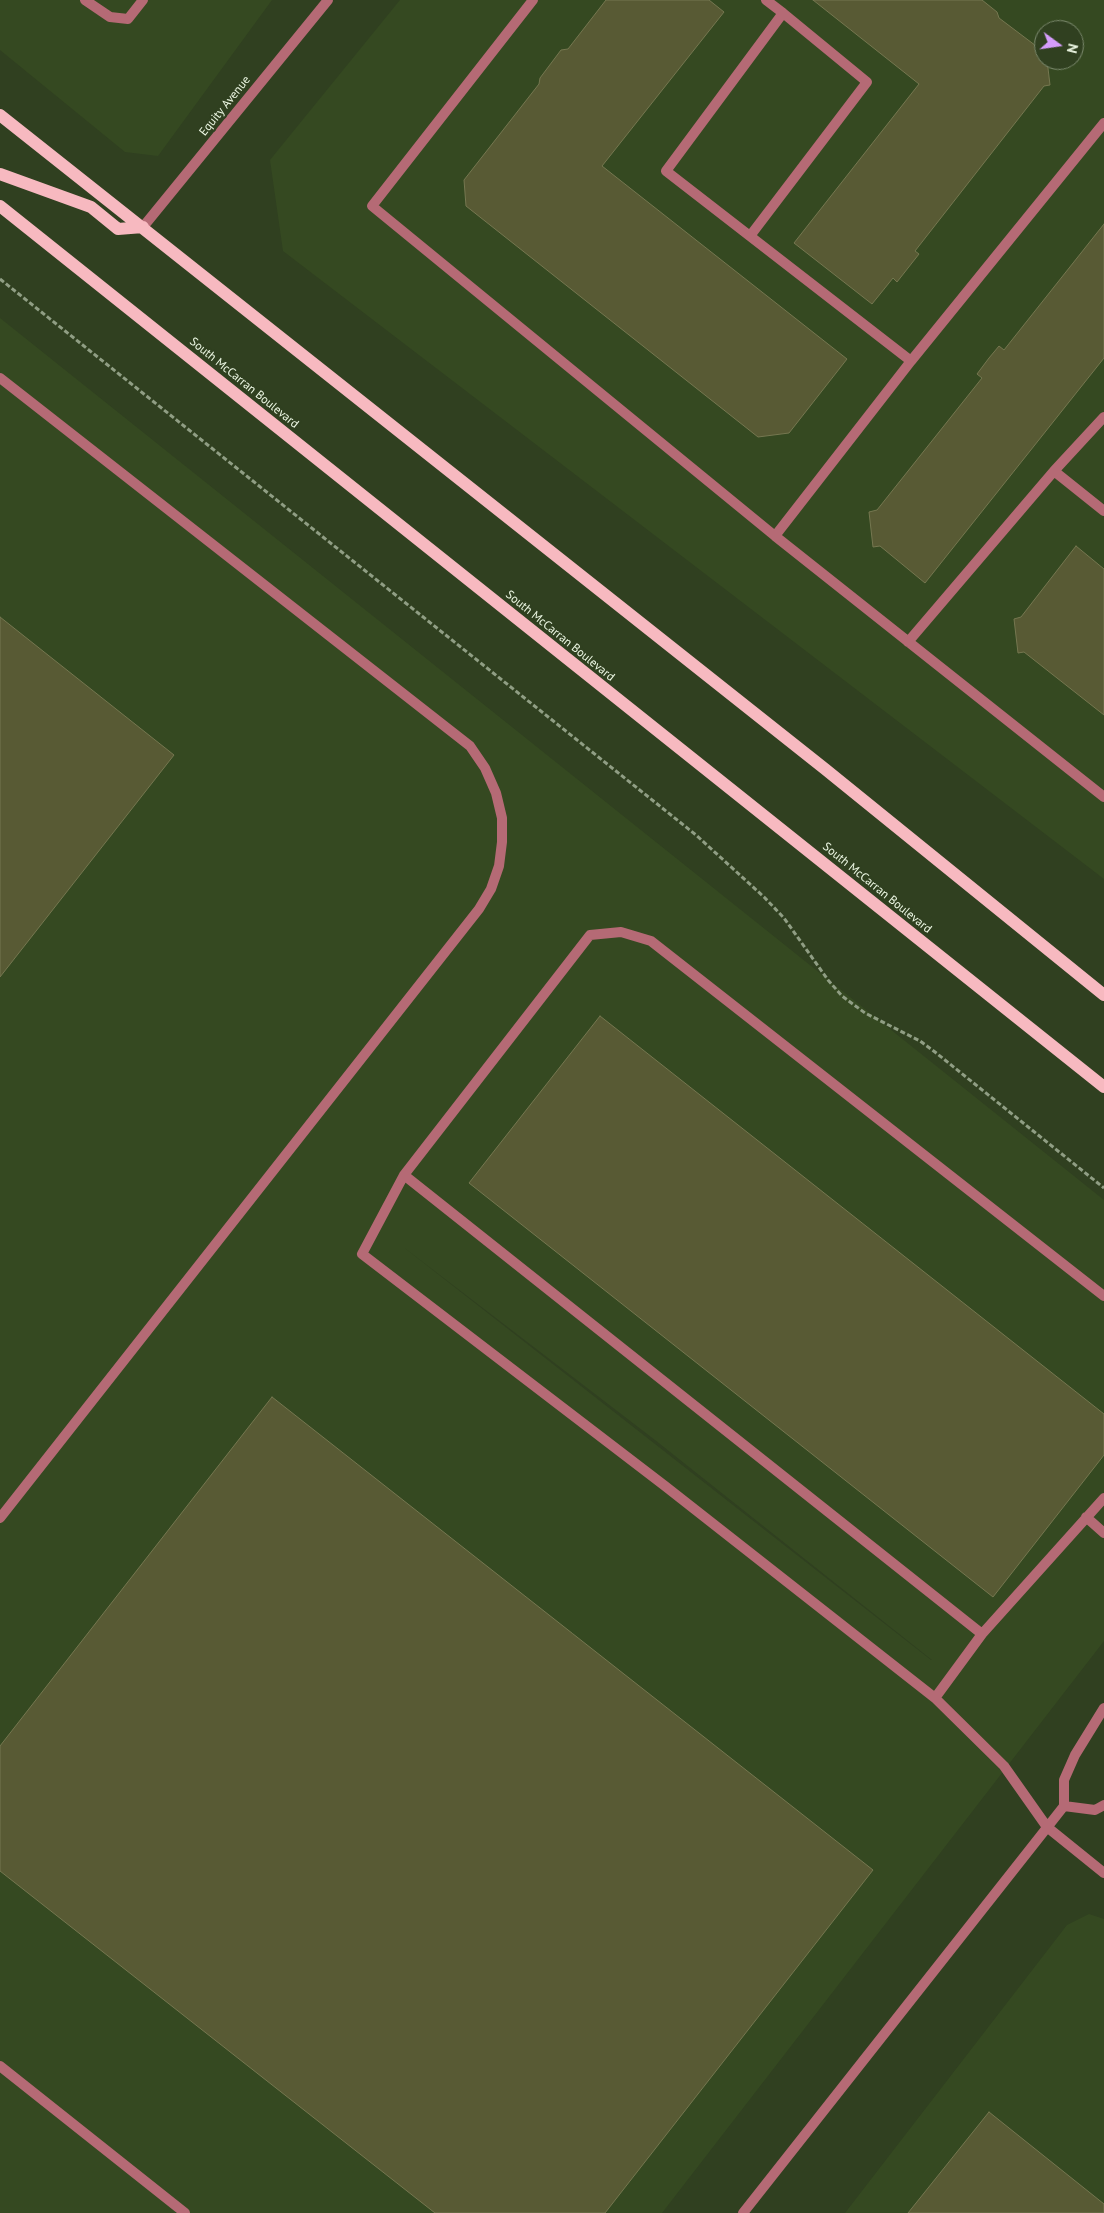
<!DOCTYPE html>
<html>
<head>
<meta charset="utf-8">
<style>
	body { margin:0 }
	#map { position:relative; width:1104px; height:2213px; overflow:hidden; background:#304020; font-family:"PT Sans",sans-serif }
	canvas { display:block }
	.north { position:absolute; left:1034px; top:20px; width:50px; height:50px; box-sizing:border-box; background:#304020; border:1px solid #7c8a6e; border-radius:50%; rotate:104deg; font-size:14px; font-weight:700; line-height:20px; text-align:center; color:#edf8e4 }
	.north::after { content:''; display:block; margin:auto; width:18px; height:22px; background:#d59cfb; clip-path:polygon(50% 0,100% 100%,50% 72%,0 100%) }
</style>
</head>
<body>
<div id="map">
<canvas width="1104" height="2213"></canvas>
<div class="north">N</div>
</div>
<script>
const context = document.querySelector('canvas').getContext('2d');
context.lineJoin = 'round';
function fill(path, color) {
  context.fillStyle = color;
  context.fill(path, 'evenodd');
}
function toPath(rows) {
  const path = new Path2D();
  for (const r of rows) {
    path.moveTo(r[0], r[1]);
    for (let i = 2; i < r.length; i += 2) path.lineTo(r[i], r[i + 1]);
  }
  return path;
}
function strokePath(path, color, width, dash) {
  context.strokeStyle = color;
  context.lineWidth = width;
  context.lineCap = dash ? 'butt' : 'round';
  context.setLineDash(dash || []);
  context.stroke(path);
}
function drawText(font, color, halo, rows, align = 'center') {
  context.font = font + ' "PT Sans",sans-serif';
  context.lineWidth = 4.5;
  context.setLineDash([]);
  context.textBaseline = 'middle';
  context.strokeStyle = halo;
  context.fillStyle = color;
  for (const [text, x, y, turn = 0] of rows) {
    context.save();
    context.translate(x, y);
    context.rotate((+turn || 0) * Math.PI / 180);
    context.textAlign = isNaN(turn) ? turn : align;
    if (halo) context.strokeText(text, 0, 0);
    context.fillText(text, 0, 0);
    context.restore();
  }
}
fill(toPath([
	[0,0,272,0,158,156,125,152,0,50],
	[400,0,1104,0,1104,879,283,251,270,160],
	[1044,30,1074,30,1074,60,1044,60],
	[0,318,1104,1200,1104,1641,662,2213,0,2213],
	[402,1246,655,1440,932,1660,931,1660],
	[1089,1914,1104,1919,1104,2213,845,2213,1067,1925]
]), '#354921');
const building = toPath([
	[606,0,709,0,724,12,602,166,847,359,789,433,758,437,466,206,464,180,539,84,540,78,561,50,568,49,606,0],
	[813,0,982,0,997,12,999,18,1044,52,1044,60,1047,60,1050,85,1044,86,915,251,919,254,897,282,893,278,872,304,794,243,919,84,813,0],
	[1104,224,1104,358,925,583,880,546,873,547,869,512,877,510,982,378,977,374,989,358,999,346,1004,350,1104,224],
	[1076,546,1104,569,1104,715,1024,652,1018,653,1014,619,1021,617,1076,546],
	[0,617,174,755,0,977,0,617],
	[600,1016,1104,1414,1104,1455,993,1597,469,1183,600,1016],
	[272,1397,873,1870,605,2213,435,2213,0,1871,0,1746,272,1397],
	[989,2112,1104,2204,1104,2213,908,2213,989,2112]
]);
fill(building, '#585a34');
strokePath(building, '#757750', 1);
strokePath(toPath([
	[0,279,696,835,764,897,784,918,828,980,842,996,865,1013,920,1041,935,1052,1104,1188]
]), '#909e84', 3, [5, 2.5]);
strokePath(toPath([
	[85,0,110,17,128,19,143,0],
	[533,0,372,206,775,536,911,361],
	[766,0,783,13,666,171,911,361,1104,123],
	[750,236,867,82,783,13],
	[0,378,470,746,485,768,496,793,502,818,502,842,499,866,491,889,479,909,0,1518],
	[1104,417,1054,471,1104,511],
	[775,536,1104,797],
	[908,642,1054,471],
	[404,1175,982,1634],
	[1104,1296,651,941,621,932,590,935,404,1175,362,1254,665,1486,935,1698,1004,1766,1047,1827,1104,1873],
	[1086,1517,1104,1533],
	[935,1698,982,1634,1104,1498],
	[1064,1806,1095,1810,1104,1805],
	[0,2066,185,2213],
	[743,2213,1064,1806,1064,1780,1075,1755,1104,1708]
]), '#b56a75', 10);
strokePath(toPath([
	[143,227,328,0]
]), '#b56a75', 10);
strokePath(toPath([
	[0,115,825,769,1104,995],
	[0,174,91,207,118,229,143,227],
	[0,206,1104,1087]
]), '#f7b9c0', 12);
drawText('12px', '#edf8e4', '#304020', [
	["Equity Avenue",225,106,-51],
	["South McCarran Boulevard",244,383,39],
	["South McCarran Boulevard",560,636,39],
	["South McCarran Boulevard",877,888,39]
]);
</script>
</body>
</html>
